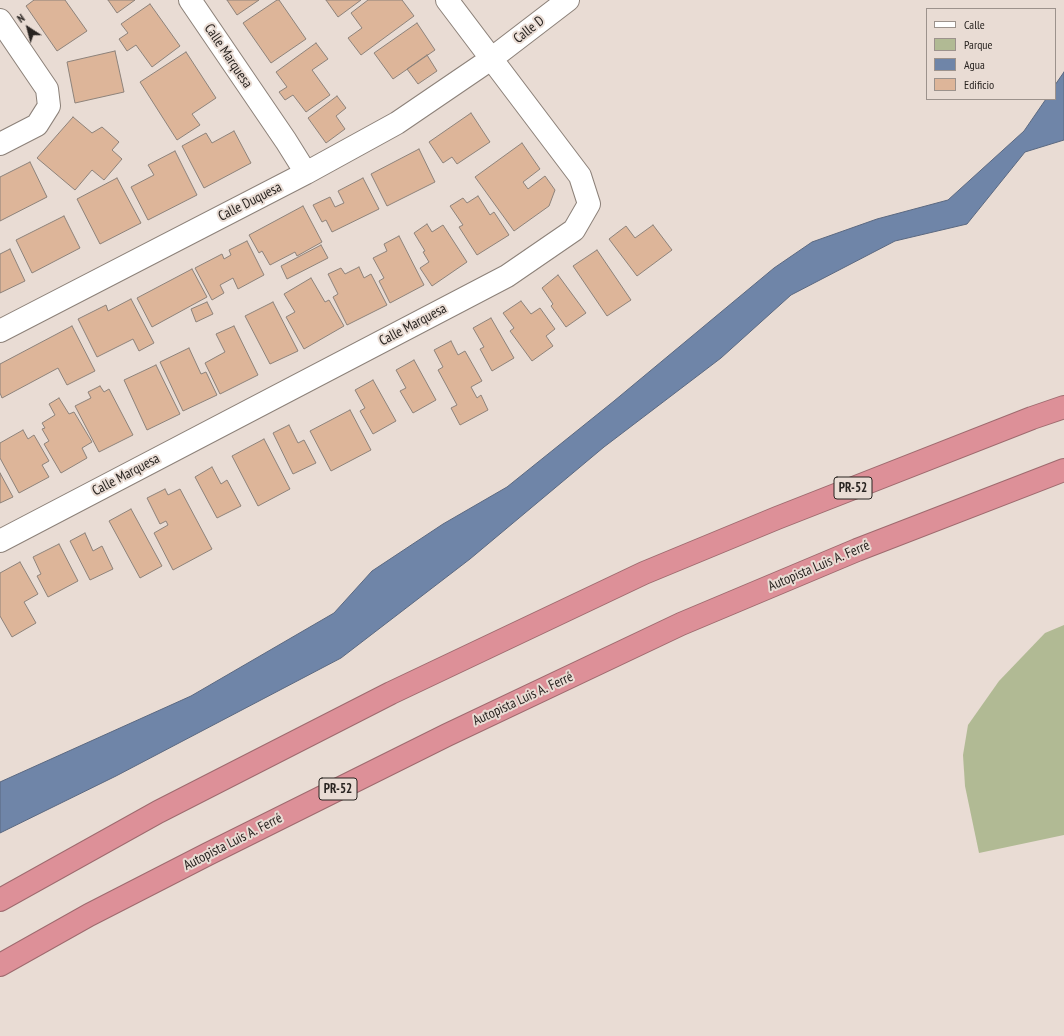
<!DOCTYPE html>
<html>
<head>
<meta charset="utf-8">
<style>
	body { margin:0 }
	#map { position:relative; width:1064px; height:1036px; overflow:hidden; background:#e9dcd4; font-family:"PT Sans Narrow",sans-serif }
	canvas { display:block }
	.legend { position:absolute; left:926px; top:8px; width:130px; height:92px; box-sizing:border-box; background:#e9dcd4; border:1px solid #9c928c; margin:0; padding:5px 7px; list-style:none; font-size:12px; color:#292421 }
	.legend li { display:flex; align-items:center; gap:8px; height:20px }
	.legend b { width:20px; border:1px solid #9c928c }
	.north { position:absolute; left:8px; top:8px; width:40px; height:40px; -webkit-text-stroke:3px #e9dcd4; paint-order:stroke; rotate:324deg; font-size:11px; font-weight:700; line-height:16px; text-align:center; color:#292421 }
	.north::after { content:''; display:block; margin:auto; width:14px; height:18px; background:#292421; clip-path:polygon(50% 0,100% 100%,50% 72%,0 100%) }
</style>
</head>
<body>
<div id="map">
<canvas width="1064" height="1036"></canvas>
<ul class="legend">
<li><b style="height:5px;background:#fff"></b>Calle</li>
<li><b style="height:11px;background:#b1ba94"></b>Parque</li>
<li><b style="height:11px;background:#6f85a8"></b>Agua</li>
<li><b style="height:11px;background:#ddb599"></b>Edificio</li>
</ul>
<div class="north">N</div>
</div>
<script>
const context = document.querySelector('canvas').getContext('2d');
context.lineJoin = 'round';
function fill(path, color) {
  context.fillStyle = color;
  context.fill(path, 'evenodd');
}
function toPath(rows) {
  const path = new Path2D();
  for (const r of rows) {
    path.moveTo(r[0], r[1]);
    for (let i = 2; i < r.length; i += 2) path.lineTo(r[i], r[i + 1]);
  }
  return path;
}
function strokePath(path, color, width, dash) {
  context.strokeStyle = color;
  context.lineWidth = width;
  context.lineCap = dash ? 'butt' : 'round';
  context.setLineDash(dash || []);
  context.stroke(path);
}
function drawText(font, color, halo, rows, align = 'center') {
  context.font = font + ' "PT Sans Narrow",sans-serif';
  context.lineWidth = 4;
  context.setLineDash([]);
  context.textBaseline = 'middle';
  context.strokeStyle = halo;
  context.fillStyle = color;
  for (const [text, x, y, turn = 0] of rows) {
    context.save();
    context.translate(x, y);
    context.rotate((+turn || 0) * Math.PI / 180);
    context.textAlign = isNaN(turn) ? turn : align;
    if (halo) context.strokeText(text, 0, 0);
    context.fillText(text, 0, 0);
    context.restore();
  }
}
fill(toPath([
	[1064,625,1064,835,979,853,965,786,963,755,968,725,999,681,1045,633]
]), '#b1ba94');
const water = toPath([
	[1064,72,1064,140,1025,152,967,224,895,241,791,295,721,358,604,447,470,559,341,658,116,776,0,833,0,782,191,696,334,613,372,571,443,524,507,487,614,401,774,268,812,242,877,219,948,200,1024,131,1046,99,1055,99,1055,85,1064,72]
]);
fill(water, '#6f85a8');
strokePath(water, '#5a6880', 1);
const building = toPath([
	[34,0,65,0,87,31,57,51,26,6,34,0],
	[108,0,135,0,117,13,108,0],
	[227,0,259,0,237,15,227,0],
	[277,0,279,0,306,39,271,63,243,23,277,0],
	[326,0,361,0,338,17,326,0],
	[368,0,402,0,414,16,361,55,348,38,362,28,351,13,368,0],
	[150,4,180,46,152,67,136,45,127,51,119,39,128,33,121,24,150,4],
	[417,23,435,50,393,79,374,53,417,23],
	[316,43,328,59,312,70,330,95,306,112,293,95,285,100,279,92,287,87,276,72,316,43],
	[115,51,124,92,75,103,67,62,115,51],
	[186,52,216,98,192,114,200,125,177,140,140,82,186,52],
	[427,55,437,71,418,84,407,69,427,55],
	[337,96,346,108,336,116,345,129,326,143,308,118,337,96],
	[471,113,490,142,457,164,452,157,443,163,429,142,471,113],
	[73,117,92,133,102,127,119,142,112,150,122,159,104,180,92,170,75,190,37,158,73,117],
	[234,131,251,163,204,188,182,146,206,133,212,143,234,131],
	[522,143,540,169,523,182,528,189,545,176,555,190,549,206,514,231,475,177,522,143],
	[419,149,435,182,387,206,371,174,419,149],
	[175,151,197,195,148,220,131,187,154,175,148,165,175,151],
	[30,162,47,197,0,221,0,177,30,162],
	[117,178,141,223,100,244,77,199,117,178],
	[363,178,379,209,332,232,326,220,322,222,313,205,330,197,335,207,344,203,338,191,363,178],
	[478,196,490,215,494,212,509,235,477,255,459,227,463,225,450,206,463,198,467,203,478,196],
	[303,206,322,242,297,256,295,252,270,265,262,251,259,253,249,235,303,206],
	[64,216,80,248,32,273,16,240,64,216],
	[427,224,432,232,443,225,467,262,432,286,420,268,429,262,423,252,425,251,414,233,427,224],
	[653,225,672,250,637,276,609,239,626,226,635,238,653,225],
	[399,236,424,285,390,303,379,281,384,278,373,258,387,251,384,244,399,236],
	[247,241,264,275,238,289,233,278,220,285,224,293,212,300,195,268,222,254,224,259,231,255,229,250,247,241],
	[321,245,328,258,287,279,281,266,321,245],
	[10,249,25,281,0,293,0,254,10,249],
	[597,250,631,300,607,316,573,266,597,250],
	[359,267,364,278,371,274,387,305,347,325,333,297,338,294,328,274,341,268,345,274,359,267],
	[192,269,207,297,152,327,137,298,192,269],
	[558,275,586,313,566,327,551,306,553,304,542,288,558,275],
	[311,278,325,302,329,300,344,326,304,349,286,317,295,312,284,294,311,278],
	[131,299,154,343,139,351,133,339,97,357,78,319,106,305,108,311,131,299],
	[521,301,531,314,540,308,555,329,546,336,553,346,532,361,510,331,514,328,503,313,521,301],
	[207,302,213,314,196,322,191,309,207,302],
	[273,302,298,351,270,364,245,316,273,302],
	[491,318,514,358,492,371,480,349,484,347,473,328,491,318],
	[72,326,95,371,67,385,58,368,2,398,0,393,0,364,72,326],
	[234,326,258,375,220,394,205,363,225,352,216,334,234,326],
	[451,341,458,355,465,351,482,381,471,387,477,398,481,395,488,410,460,425,451,408,457,405,438,370,443,367,434,350,451,341],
	[189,348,201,374,206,372,217,395,183,411,160,362,189,348],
	[414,360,436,400,413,413,400,391,406,388,396,370,414,360],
	[156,365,180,414,147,430,124,380,156,365],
	[373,380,396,421,373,434,360,411,365,408,355,390,373,380],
	[100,386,104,392,109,389,133,435,99,452,75,406,91,398,88,392,100,386],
	[59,398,69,414,74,412,92,442,82,448,87,458,61,473,44,444,49,441,42,429,45,428,42,423,55,415,49,404,59,398],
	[350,410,371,450,331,471,310,431,350,410],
	[289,425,298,443,304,440,316,463,293,474,273,433,289,425],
	[23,430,28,439,34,435,49,461,42,465,49,477,19,493,0,458,0,443,23,430],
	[264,439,290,489,258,506,232,456,264,439],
	[212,467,221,484,227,480,241,506,217,518,195,477,212,467],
	[0,473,13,497,0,503,0,473],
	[165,489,168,495,180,489,212,549,173,570,154,533,168,525,166,521,160,524,147,498,165,489],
	[131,509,162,566,140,578,109,521,131,509],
	[85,533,93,551,102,546,113,569,90,580,70,541,85,533],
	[59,544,78,581,48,597,37,576,41,574,33,557,59,544],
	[20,562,38,594,24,602,36,623,12,637,0,616,0,573,20,562]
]);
fill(building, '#ddb599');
strokePath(building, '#8d827a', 1);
const minor = toPath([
	[190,0,286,141,306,173],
	[0,20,47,89,49,106,37,125,0,144],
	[0,331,306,173,397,123,491,59,568,0],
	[0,541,507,276,574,230,589,204,580,176,447,0]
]);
const highway = toPath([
	[0,900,158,812,391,693,644,573,777,518,1032,418,1064,407],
	[0,965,89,915,208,854,447,735,681,624,857,550,1064,470]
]);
strokePath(minor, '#8c8179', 24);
strokePath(highway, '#9e6a6e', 24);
strokePath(minor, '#fff', 22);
strokePath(highway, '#dd9098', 22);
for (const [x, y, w] of [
	[853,488,38],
	[338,789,38]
]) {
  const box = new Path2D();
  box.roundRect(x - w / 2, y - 11, w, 22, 3);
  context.fillStyle = '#e9dcd4';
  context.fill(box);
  strokePath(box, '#292421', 1);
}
drawText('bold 13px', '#292421', null, [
	["PR-52",853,488],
	["PR-52",338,789]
]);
drawText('14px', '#292421', '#e9dcd4', [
	["Calle D",529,30,-38],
	["Calle Marquesa",228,56,56],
	["Calle Duquesa",250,202,-27],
	["Calle Marquesa",413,325,-28],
	["Calle Marquesa",126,475,-28],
	["Autopista Luis A. Ferré",819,566,-23],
	["Autopista Luis A. Ferré",523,699,-25],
	["Autopista Luis A. Ferré",233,842,-27]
]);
</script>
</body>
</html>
